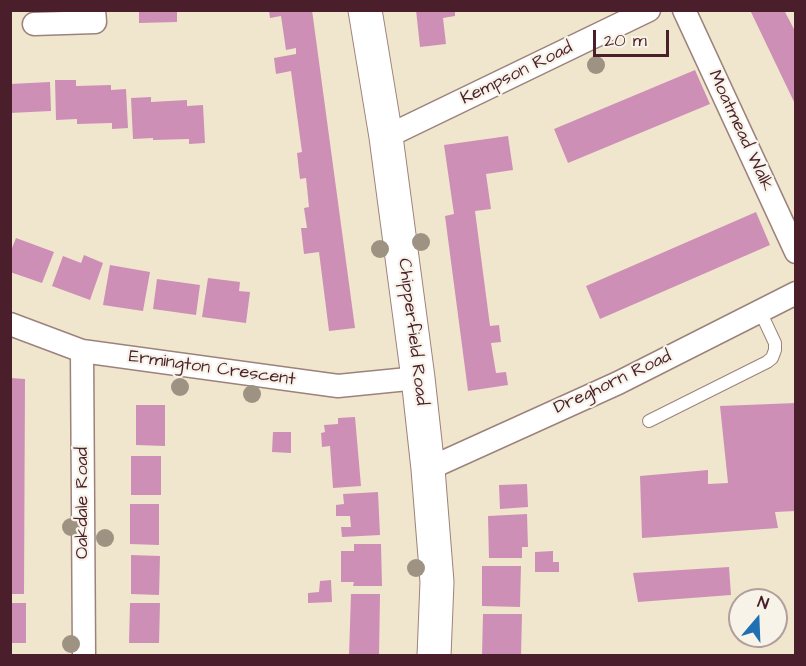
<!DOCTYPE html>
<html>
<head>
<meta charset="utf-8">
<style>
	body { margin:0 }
	#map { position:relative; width:806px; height:666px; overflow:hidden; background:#f0e6cd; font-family:"Architects Daughter",sans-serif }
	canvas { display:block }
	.frame { position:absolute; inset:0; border:12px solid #4a1f2b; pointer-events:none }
	.north { position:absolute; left:728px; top:588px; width:60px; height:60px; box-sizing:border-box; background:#f7f3e8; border:2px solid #b29e9c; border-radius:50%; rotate:19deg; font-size:16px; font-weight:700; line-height:24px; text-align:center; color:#4a1f2b }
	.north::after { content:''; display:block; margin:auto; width:21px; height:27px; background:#1f6fb2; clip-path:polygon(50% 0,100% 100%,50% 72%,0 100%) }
	.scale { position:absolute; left:593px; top:30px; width:76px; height:27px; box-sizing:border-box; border:3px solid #4a1f2b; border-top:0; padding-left:8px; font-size:18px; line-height:21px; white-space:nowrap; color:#4a1f2b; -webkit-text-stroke:4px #f7f3e8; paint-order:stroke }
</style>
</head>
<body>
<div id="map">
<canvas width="806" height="666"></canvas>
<div class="frame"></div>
<div class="north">N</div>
<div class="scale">20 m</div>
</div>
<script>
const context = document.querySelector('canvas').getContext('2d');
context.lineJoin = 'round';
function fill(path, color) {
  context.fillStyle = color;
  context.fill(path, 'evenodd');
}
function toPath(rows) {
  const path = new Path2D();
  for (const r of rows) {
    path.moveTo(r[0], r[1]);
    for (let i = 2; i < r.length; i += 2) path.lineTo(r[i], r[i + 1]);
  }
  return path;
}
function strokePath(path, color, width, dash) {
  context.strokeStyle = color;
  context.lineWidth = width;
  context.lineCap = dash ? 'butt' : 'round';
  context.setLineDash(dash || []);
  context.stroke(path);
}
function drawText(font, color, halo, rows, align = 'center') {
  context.font = font + ' "Architects Daughter",sans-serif';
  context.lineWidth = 4.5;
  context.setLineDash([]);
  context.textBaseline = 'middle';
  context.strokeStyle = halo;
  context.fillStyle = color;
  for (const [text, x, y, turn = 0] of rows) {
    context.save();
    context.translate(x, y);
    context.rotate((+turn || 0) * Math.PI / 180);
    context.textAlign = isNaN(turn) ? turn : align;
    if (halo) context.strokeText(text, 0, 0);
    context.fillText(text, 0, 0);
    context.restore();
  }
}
fill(toPath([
	[139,10,177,10,177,22,139,23],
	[269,10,312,10,355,328,329,331,319,252,304,254,301,228,307,228,304,208,309,207,306,178,300,179,299,171,297,153,302,152,291,71,276,74,274,58,296,54,296,48,286,50,281,16,270,18],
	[416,10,455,10,455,16,443,18,446,44,420,47],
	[750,10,784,10,796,33,796,106],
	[695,70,710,104,568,163,554,129],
	[55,80,76,80,76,86,111,85,111,90,126,89,128,128,112,129,112,123,77,124,77,119,56,120],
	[50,82,51,111,10,113,10,84],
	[151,97,151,102,187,100,187,106,203,105,205,143,189,144,189,139,153,140,153,138,133,139,131,98],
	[508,136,513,170,486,174,491,209,475,211,490,326,499,325,501,342,491,343,496,373,506,372,508,385,468,391,445,216,454,214,444,145],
	[756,212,770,245,600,319,586,286],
	[16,238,54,252,42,283,10,272,10,253],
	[84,255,103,263,90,300,52,286,63,256,81,263],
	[110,265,150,272,143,311,103,305],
	[208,278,240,282,239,291,250,292,246,323,202,317],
	[157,279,200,285,196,315,153,309],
	[10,378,25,379,24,594,10,594],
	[796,403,796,511,775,512,778,528,642,538,640,476,708,470,708,484,728,483,720,406],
	[136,405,165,405,165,446,136,445],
	[355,417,361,486,333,488,330,446,322,447,321,433,325,432,324,425,338,424,338,418],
	[273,432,291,432,291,453,272,452],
	[131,456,161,456,161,495,131,495],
	[527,484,528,507,500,509,499,485],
	[378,492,380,535,342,537,341,527,351,527,350,516,336,516,336,505,344,504,343,494],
	[130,504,159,504,159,545,130,544],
	[527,514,528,547,522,547,522,558,489,558,488,516],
	[354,544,381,544,382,586,353,586,354,582,341,582,341,551,354,551],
	[553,551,553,562,559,562,559,572,535,572,535,552],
	[131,555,160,556,159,595,131,594],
	[482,566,521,566,520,607,482,606],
	[729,567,731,595,638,602,633,573],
	[331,580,332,602,308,603,308,593,319,592,320,581],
	[351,594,380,594,379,656,349,656],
	[10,603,26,603,26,643,10,643],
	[130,603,160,603,159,643,129,643],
	[483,614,522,614,521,656,482,656]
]), '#cd8fb6');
const lane = toPath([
	[649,421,767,362,772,358,775,350,775,343,760,311]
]);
const street = toPath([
	[684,10,796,252],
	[34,24,95,22,94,10],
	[386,137,649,10],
	[10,324,82,351,338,386,418,378],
	[82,351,84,656],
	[428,469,618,383,796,293]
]);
const secondary = toPath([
	[365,10,386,137,418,378,428,469,437,582,434,656]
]);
strokePath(lane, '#9d827c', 14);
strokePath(street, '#9d827c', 25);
strokePath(secondary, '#9d827c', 35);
strokePath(lane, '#fff', 12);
strokePath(street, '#fff', 22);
strokePath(secondary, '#fff', 33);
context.fillStyle = '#9e9283';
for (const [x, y] of [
	[596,65],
	[421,242],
	[380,249],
	[180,387],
	[252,394],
	[71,527],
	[105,538],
	[416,568],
	[71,644]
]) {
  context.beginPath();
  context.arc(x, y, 9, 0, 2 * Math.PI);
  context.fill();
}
drawText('18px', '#4a1f2b', '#f7f3e8', [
	["Kempson Road",517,74,-26],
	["Moatmead Walk",740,131,65],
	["Chipperfield Road",412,332,83],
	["Ermington Crescent",212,369,8],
	["Dreghorn Road",613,383,-25],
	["Oakdale Road",83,503,-90]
]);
</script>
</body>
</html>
